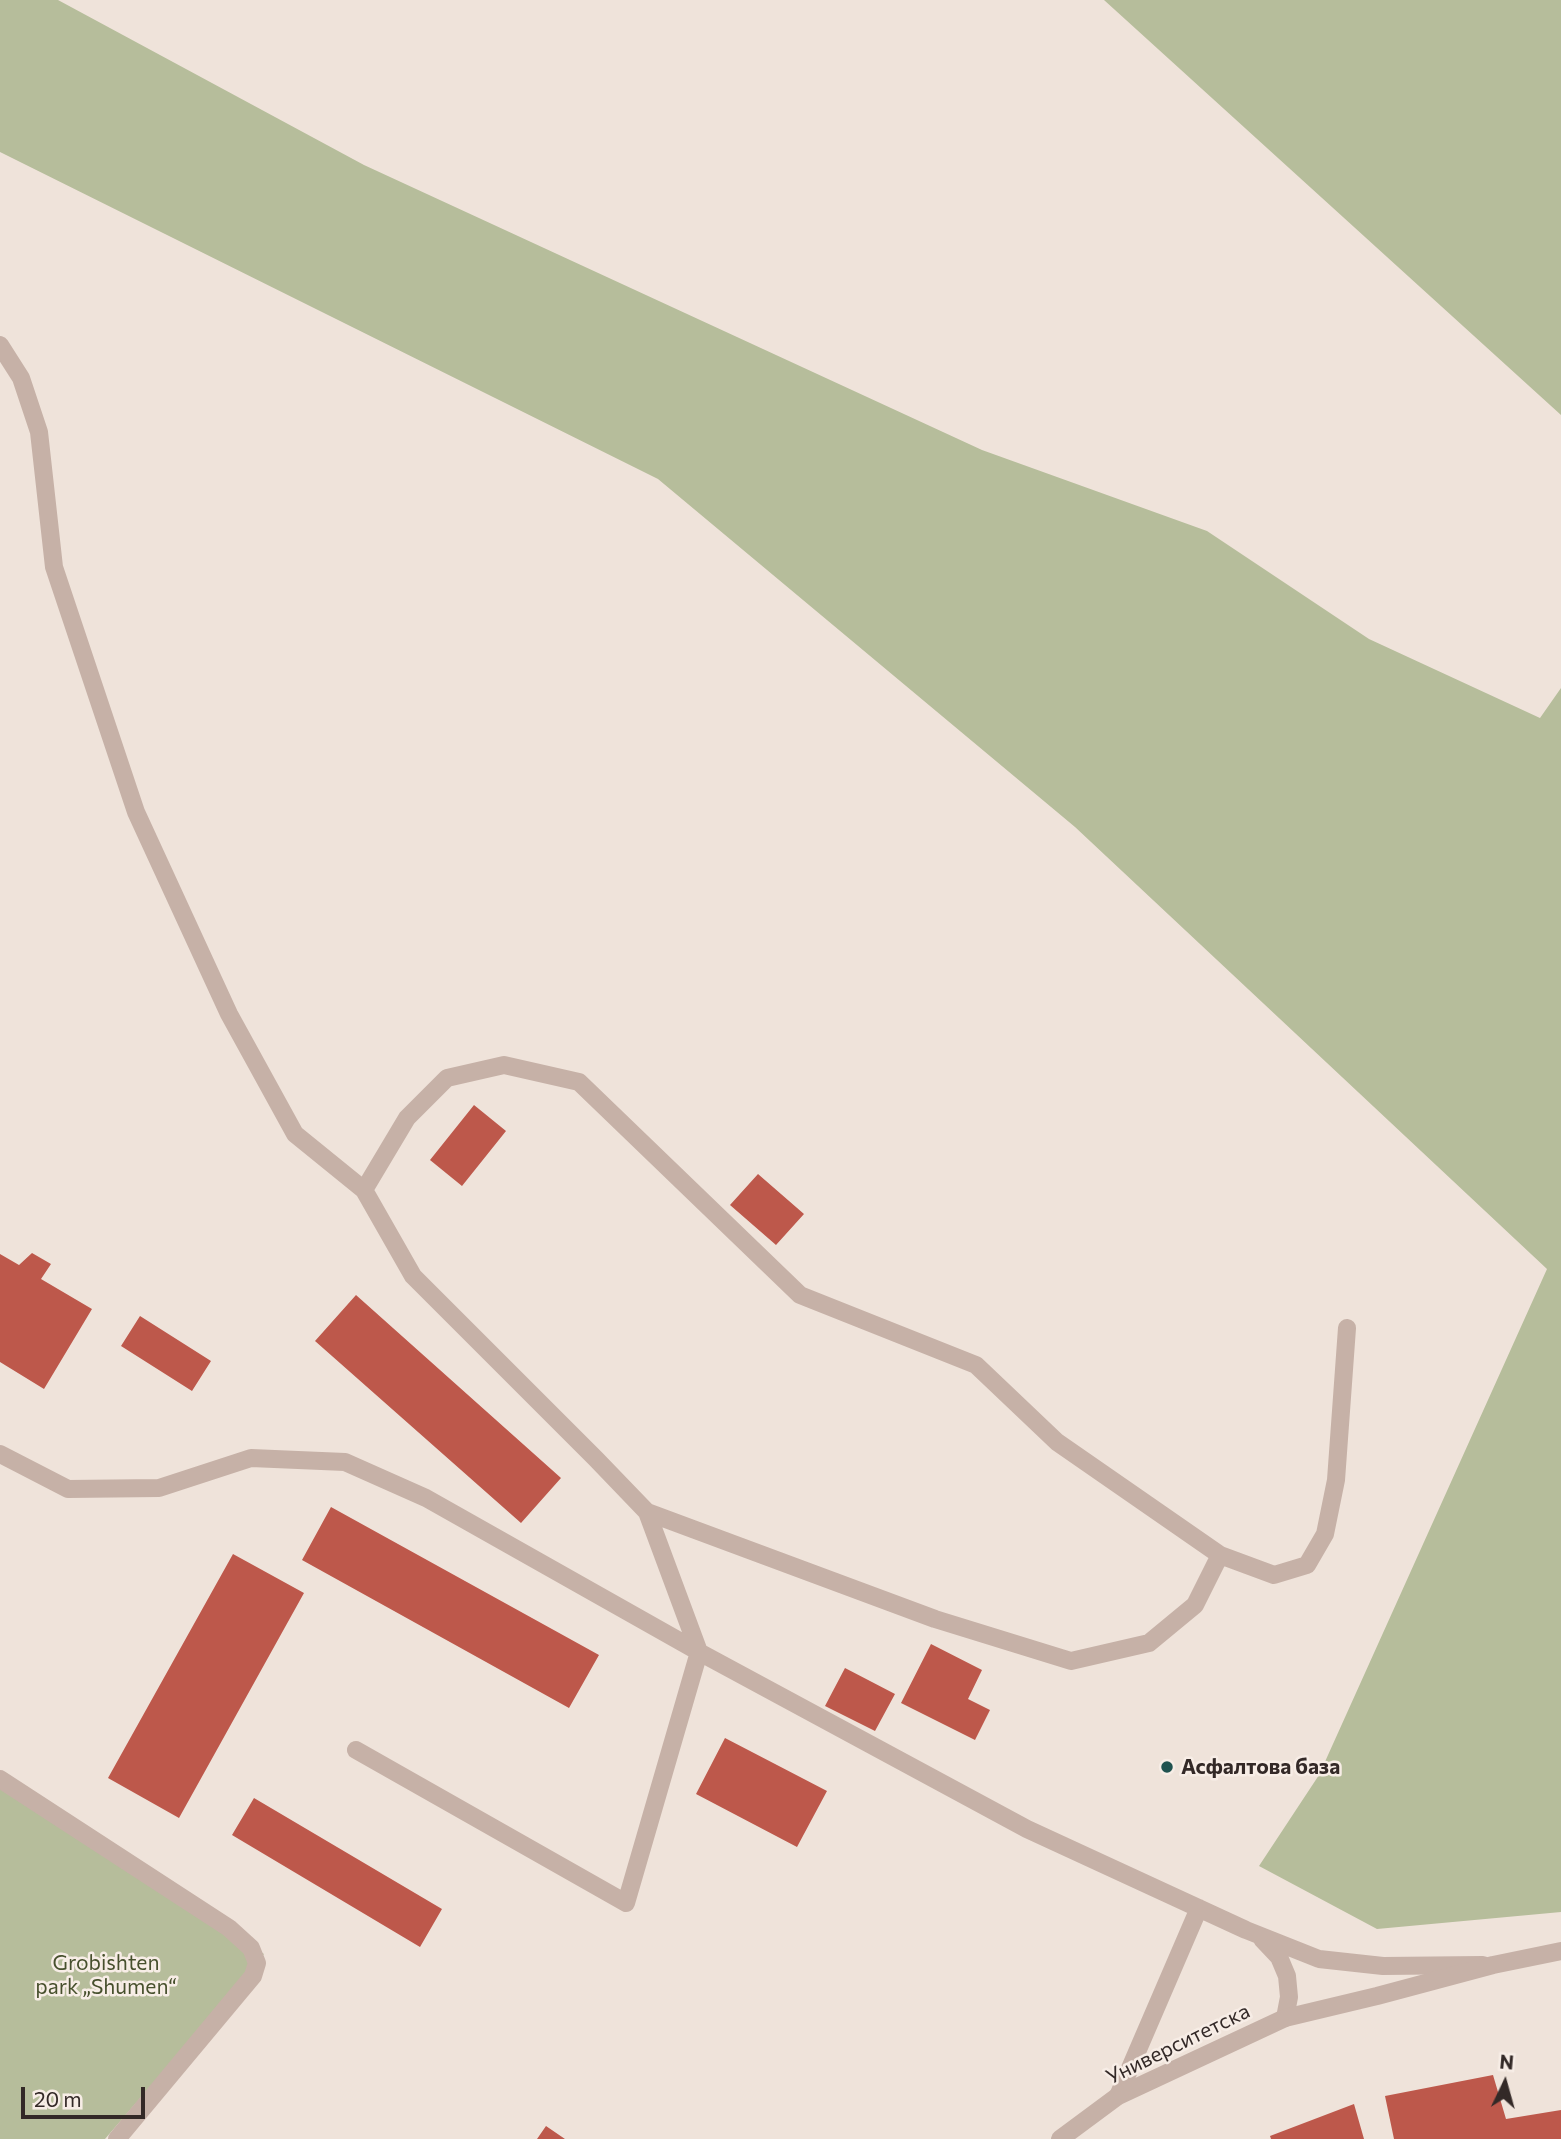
<!DOCTYPE html>
<html>
<head>
<meta charset="utf-8">
<style>
	body { margin:0 }
	#map { position:relative; width:1561px; height:2139px; overflow:hidden; background:#efe3da; font-family:Commissioner,sans-serif }
	canvas { display:block }
	.north { position:absolute; left:1470px; top:2048px; width:70px; height:70px; -webkit-text-stroke:5px #f7ede6; paint-order:stroke; rotate:5deg; font-size:19px; font-weight:700; line-height:28px; text-align:center; color:#332927 }
	.north::after { content:''; display:block; margin:auto; width:24px; height:32px; background:#332927; clip-path:polygon(50% 0,100% 100%,50% 72%,0 100%) }
	.scale { position:absolute; left:21px; top:2087px; width:124px; height:32px; box-sizing:border-box; border:4px solid #332927; border-top:0; padding-left:9px; font-size:21px; line-height:24px; white-space:nowrap; color:#332927; -webkit-text-stroke:5px #f7ede6; paint-order:stroke }
</style>
</head>
<body>
<div id="map">
<canvas width="1561" height="2139"></canvas>
<div class="north">N</div>
<div class="scale">20 m</div>
</div>
<script>
const context = document.querySelector('canvas').getContext('2d');
context.lineJoin = 'round';
function fill(path, color) {
  context.fillStyle = color;
  context.fill(path, 'evenodd');
}
function toPath(rows) {
  const path = new Path2D();
  for (const r of rows) {
    path.moveTo(r[0], r[1]);
    for (let i = 2; i < r.length; i += 2) path.lineTo(r[i], r[i + 1]);
  }
  return path;
}
function strokePath(path, color, width, dash) {
  context.strokeStyle = color;
  context.lineWidth = width;
  context.lineCap = dash ? 'butt' : 'round';
  context.setLineDash(dash || []);
  context.stroke(path);
}
function drawText(font, color, halo, rows, align = 'center') {
  context.font = font + ' Commissioner,sans-serif';
  context.lineWidth = 5;
  context.setLineDash([]);
  context.textBaseline = 'middle';
  context.strokeStyle = halo;
  context.fillStyle = color;
  for (const [text, x, y, turn = 0] of rows) {
    context.save();
    context.translate(x, y);
    context.rotate((+turn || 0) * Math.PI / 180);
    context.textAlign = isNaN(turn) ? turn : align;
    if (halo) context.strokeText(text, 0, 0);
    context.fillText(text, 0, 0);
    context.restore();
  }
}
fill(toPath([
	[0,0,58,0,364,165,982,450,1207,531,1369,639,1540,718,1561,688,1561,1912,1377,1929,1259,1866,1319,1775,1547,1269,1075,827,658,479,0,152],
	[1104,0,1561,0,1561,415],
	[0,1776,264,1954,105,2139,0,2139]
]), '#b6bd9b');
fill(toPath([
	[474,1105,506,1131,462,1186,430,1160],
	[758,1174,804,1214,776,1245,730,1205],
	[32,1253,51,1264,41,1279,92,1309,44,1389,0,1362,0,1254,19,1265],
	[356,1295,561,1478,521,1523,315,1341],
	[140,1316,211,1361,192,1391,121,1346],
	[331,1507,599,1655,569,1708,302,1560],
	[233,1554,304,1593,179,1818,108,1778],
	[931,1644,982,1670,968,1699,990,1710,975,1740,901,1703],
	[845,1668,895,1694,875,1731,825,1706],
	[725,1738,827,1791,797,1847,696,1794],
	[254,1798,442,1909,420,1947,232,1835],
	[1493,2075,1506,2119,1561,2110,1561,2139,1394,2139,1385,2096],
	[1354,2104,1364,2139,1271,2139,1270,2136],
	[546,2126,565,2139,537,2139]
]), '#bd584b');
strokePath(toPath([
	[0,345,21,378,39,432,54,567,136,812,229,1014,295,1134,364,1190,413,1276,596,1459,647,1512,699,1652,626,1903,356,1750],
	[364,1190,407,1118,447,1078,504,1065,579,1082,800,1295,976,1365,1057,1442,1220,1555,1274,1575,1307,1565,1325,1534,1336,1480,1347,1328],
	[0,1454,68,1489,159,1488,251,1458,345,1462,426,1498,699,1652,1027,1829,1246,1930,1319,1959,1383,1966,1483,1965],
	[647,1512,935,1619,1071,1661,1149,1643,1195,1605,1220,1555],
	[0,1779,229,1928,251,1948,257,1963,253,1976,117,2139],
	[1262,1939,1279,1957,1287,1976,1289,1997,1285,2018],
	[1118,2096,1199,1908]
]), '#c6b1a7', 18);
strokePath(toPath([
	[1060,2139,1118,2096,1285,2018,1377,1996,1493,1965,1561,1951]
]), '#c6b1a7', 18);
for (const [x, y, r, color] of [
	[1167,1767,7,"#20524f"]
]) {
  const dot = new Path2D();
  dot.arc(x, y, r, 0, 2 * Math.PI);
  context.fillStyle = color;
  context.fill(dot);
  strokePath(dot, '#f7ede6', 2.5);
}
drawText('bold 21px', '#332927', '#f7ede6', [
	["Асфалтова база",1181,1767]
], 'left');
drawText('21px', '#47502d', '#f7ede6', [
	["Grobishten",106,1963],
	["park „Shumen“",106,1987]
]);
drawText('21px', '#332927', '#f7ede6', [
	["Университетска",1178,2044,-26]
]);
</script>
</body>
</html>
